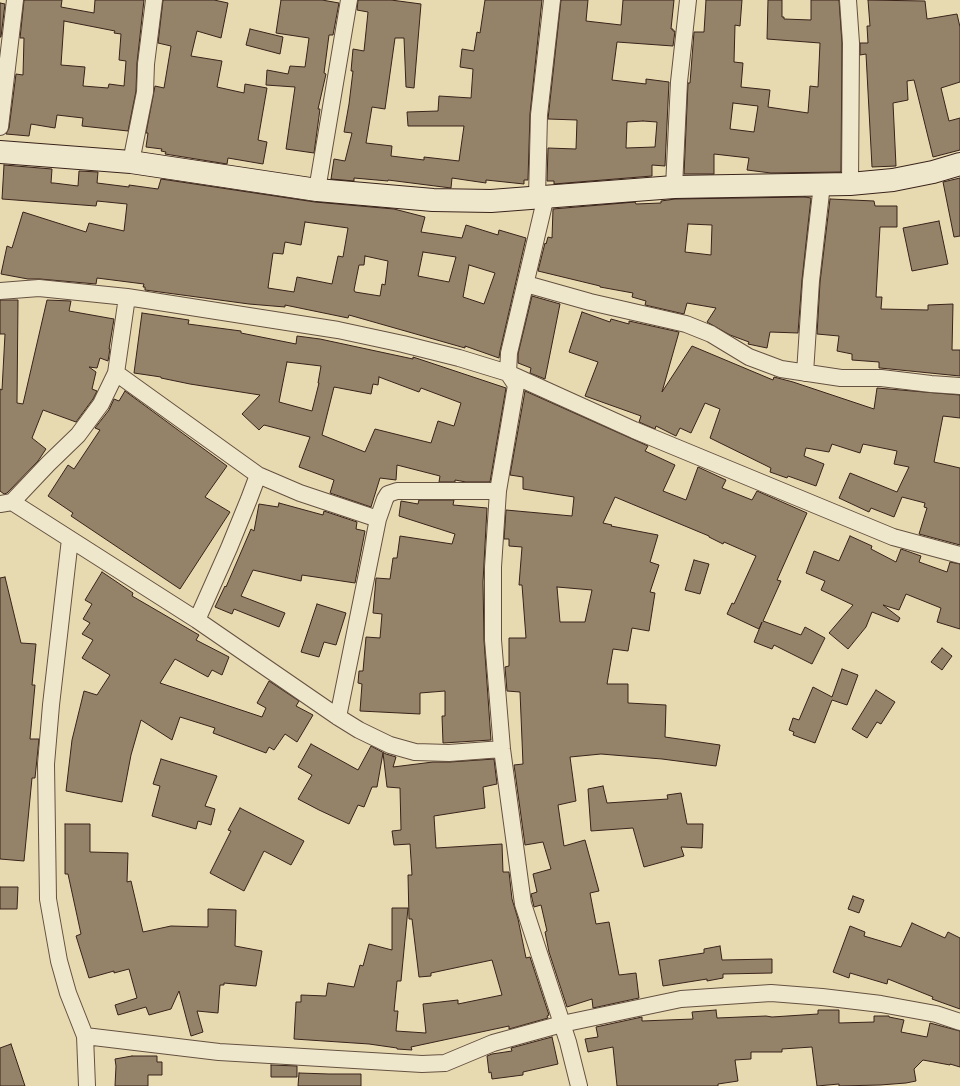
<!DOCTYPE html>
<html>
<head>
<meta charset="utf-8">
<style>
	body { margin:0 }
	canvas { display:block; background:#e7dab1 }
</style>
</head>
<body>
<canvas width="960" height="1086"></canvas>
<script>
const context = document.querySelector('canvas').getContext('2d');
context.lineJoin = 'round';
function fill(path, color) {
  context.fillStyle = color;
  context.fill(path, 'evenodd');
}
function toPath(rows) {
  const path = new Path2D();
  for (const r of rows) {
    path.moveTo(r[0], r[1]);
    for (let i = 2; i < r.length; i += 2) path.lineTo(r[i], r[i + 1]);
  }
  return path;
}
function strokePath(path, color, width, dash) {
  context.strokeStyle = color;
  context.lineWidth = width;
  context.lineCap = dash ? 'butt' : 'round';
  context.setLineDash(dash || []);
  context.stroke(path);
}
const building = toPath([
	[24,0,62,0,61,7,94,13,95,0,144,0,137,63,136,91,128,131,82,126,83,118,57,115,55,128,31,124,29,136,6,134,9,128,16,74,23,75,24,38,20,38,24,0],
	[64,21,115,31,114,33,121,34,119,60,126,61,124,86,109,84,108,88,83,86,85,67,61,65,64,21],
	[163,0,214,0,228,3,221,38,197,31,191,56,222,61,217,87,244,93,245,84,267,88,258,140,267,142,263,164,228,158,227,164,165,154,166,152,161,151,162,149,146,147,148,133,146,133,155,86,164,88,171,46,158,43,163,0],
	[281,0,322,0,339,3,333,35,329,35,324,73,326,74,318,109,320,109,314,153,286,149,295,87,266,85,267,70,288,74,290,66,305,67,309,38,276,33,281,0],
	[358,0,391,0,421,4,414,88,406,87,404,38,395,38,385,109,372,107,366,143,392,146,391,156,424,160,424,157,459,161,464,126,408,126,407,112,438,111,439,96,471,98,473,69,460,67,462,49,474,51,477,32,480,33,485,0,542,0,530,114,528,180,524,180,524,184,486,180,486,183,452,178,451,188,388,180,388,181,354,178,354,181,331,179,334,159,345,161,352,133,344,132,349,104,353,71,351,71,353,49,364,51,368,12,357,10,358,0],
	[561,0,588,0,586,21,621,25,623,0,674,0,671,29,673,29,673,31,675,31,673,46,617,42,612,80,646,84,646,79,669,82,665,166,652,165,652,176,554,184,554,181,547,181,548,148,576,149,577,120,548,119,561,0],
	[643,121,657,122,655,147,626,148,627,122,643,121],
	[706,0,742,0,740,26,735,25,734,62,743,63,741,87,770,90,768,107,808,113,810,86,818,87,820,43,767,39,768,0,782,0,782,17,784,17,784,19,811,20,811,0,839,0,842,43,841,172,771,173,747,170,749,158,714,154,714,174,684,174,688,83,690,83,694,32,704,32,706,0],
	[733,103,758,106,754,132,730,129,733,103],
	[868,0,925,1,927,19,957,14,960,27,960,82,941,88,949,121,960,118,960,150,933,157,914,80,907,81,908,100,893,103,896,166,872,167,866,54,860,55,860,43,868,43,867,26,870,26,868,0],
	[0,3,5,4,1,37,0,37,0,3],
	[250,29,283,37,280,54,246,45,250,29],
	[4,165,52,169,51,183,54,183,78,186,79,171,98,172,97,183,129,187,129,185,158,189,161,179,315,202,394,209,425,217,421,232,462,238,466,225,498,235,499,230,526,238,500,351,499,358,465,346,465,348,349,315,348,318,285,305,285,307,249,304,145,290,145,287,143,287,144,284,97,278,96,284,40,279,28,279,1,274,7,246,12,248,23,212,86,232,89,223,124,231,127,204,97,201,96,206,2,199,4,165],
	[305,222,348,228,343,257,338,256,332,284,297,277,294,292,268,288,273,253,283,254,285,242,301,245,305,222],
	[423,252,456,257,449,282,418,276,423,252],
	[365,256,388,261,385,285,382,284,380,296,355,292,354,290,359,265,364,265,365,256],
	[469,265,495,273,484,304,463,297,469,265],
	[960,178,960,236,954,237,943,182,960,178],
	[805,197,811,198,802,280,798,333,770,332,767,348,748,344,749,342,730,335,707,322,716,308,687,303,684,314,645,305,646,301,632,297,633,293,600,287,600,286,538,271,545,243,546,244,548,237,552,238,553,209,635,202,636,204,661,203,661,201,675,199,805,197],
	[688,224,712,225,711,255,685,252,688,224],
	[830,199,874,201,875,206,897,206,897,227,880,227,876,297,882,297,881,309,928,310,928,305,953,304,952,350,960,350,960,376,880,368,879,368,879,362,852,360,852,354,837,351,839,336,817,334,820,282,830,199],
	[939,221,948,264,912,271,903,228,939,221],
	[532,296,560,304,545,379,530,373,531,368,518,363,518,354,532,296],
	[0,300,18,300,17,403,23,404,47,300,71,301,69,311,114,319,109,349,110,349,108,361,100,358,97,368,89,367,96,372,92,389,97,391,93,399,76,422,43,410,32,438,46,449,38,461,7,493,4,494,0,491,0,389,2,390,5,334,0,334,0,300],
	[582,312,610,322,611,319,629,324,629,321,679,332,662,392,692,346,773,380,774,377,793,382,874,409,877,388,960,395,960,418,943,416,934,462,960,468,960,545,919,534,927,508,924,507,925,503,902,497,894,517,871,508,869,512,839,498,850,473,897,492,909,467,894,464,897,451,863,444,860,453,832,444,829,452,806,448,804,456,824,464,816,486,788,476,787,478,770,472,771,468,710,438,720,409,705,403,691,433,680,428,676,436,656,426,655,429,639,422,641,416,585,396,598,362,569,352,582,312],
	[142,313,189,320,188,324,241,331,241,333,296,344,297,336,320,339,413,359,413,357,506,388,490,482,466,482,455,480,455,482,439,482,440,476,397,465,396,480,380,478,371,507,330,493,334,480,299,467,310,437,264,425,259,430,242,414,260,395,190,384,161,378,161,377,134,373,142,313],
	[287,362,321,366,318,383,319,383,312,411,279,402,287,362],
	[379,377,419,392,421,388,461,403,454,426,438,421,431,443,375,429,365,452,322,435,334,387,371,394,373,384,378,385,379,377],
	[125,391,227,466,205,497,230,512,180,589,71,516,73,513,48,496,68,465,74,469,100,430,95,428,109,410,114,399,119,401,125,391],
	[525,391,648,446,645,451,675,465,663,491,686,500,698,467,726,480,722,488,752,500,757,491,807,513,777,580,781,581,763,621,801,635,805,627,825,638,812,664,774,645,772,649,754,642,762,622,759,629,727,614,732,603,734,604,756,556,724,542,723,544,709,537,709,536,615,497,603,523,612,525,611,526,658,535,650,562,659,565,650,592,655,593,649,631,632,628,628,651,613,649,607,684,628,684,628,703,666,705,665,737,720,745,716,766,662,759,601,754,570,757,576,801,558,805,564,846,585,840,599,891,590,893,596,924,609,922,619,975,636,973,639,998,593,1008,592,999,567,1007,549,952,545,932,547,931,541,905,534,907,531,894,537,892,533,874,551,869,543,842,525,845,514,765,523,764,520,692,507,691,505,667,509,666,509,638,526,638,522,585,519,585,522,547,509,546,509,539,504,539,506,510,572,516,574,497,523,489,523,477,510,475,525,391],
	[557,587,592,590,585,622,560,622,557,587],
	[419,500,454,500,453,505,487,508,483,582,484,640,491,740,443,743,442,716,445,716,445,691,420,693,420,714,360,711,362,684,358,683,359,671,363,671,366,637,380,638,382,614,373,613,376,578,390,579,393,558,397,558,400,536,452,544,455,534,399,516,401,501,418,504,419,500],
	[279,503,323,515,324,511,357,522,356,529,365,531,355,583,302,575,301,581,253,570,241,596,285,613,279,627,234,609,232,614,215,607,225,586,226,587,251,529,254,531,259,504,278,507,279,503],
	[850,536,872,546,871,549,896,562,901,549,921,556,919,562,947,572,950,562,960,564,960,629,937,622,941,608,906,594,899,610,883,605,900,618,898,622,872,612,866,627,848,649,829,633,853,605,821,590,825,581,806,573,814,551,839,561,850,536],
	[694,560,709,564,700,594,685,590,694,560],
	[102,572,133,593,132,596,199,635,196,640,229,657,222,675,212,670,208,677,175,659,160,683,262,717,266,708,257,703,269,681,299,701,296,706,313,715,297,742,285,734,274,750,269,747,266,753,213,733,215,728,180,717,172,740,141,720,131,755,122,802,66,791,72,740,84,691,97,695,110,675,82,658,93,640,82,634,90,623,83,619,92,604,85,600,102,572],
	[5,577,21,643,36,644,32,685,35,685,30,739,39,739,35,778,32,778,24,861,0,859,0,578,5,577],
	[317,604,346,613,336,645,324,642,319,657,301,652,317,604],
	[942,648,952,656,942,670,931,662,942,648],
	[842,669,858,675,847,705,832,700,815,743,793,735,794,732,789,730,793,718,799,720,813,687,832,697,842,669],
	[876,690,895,702,881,724,877,722,867,738,852,729,876,690],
	[311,744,358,770,371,746,386,754,396,757,393,767,433,762,450,762,494,759,497,784,483,787,485,808,434,816,436,848,502,844,503,872,509,872,512,899,518,919,526,958,530,957,549,1015,547,1016,548,1018,509,1029,509,1026,411,1047,412,1050,397,1049,397,1048,369,1044,294,1039,296,1002,301,1002,301,995,326,996,328,983,354,987,360,965,363,966,369,944,392,950,392,908,408,908,401,981,397,981,394,1011,398,1011,396,1031,426,1033,423,1004,458,1000,458,1004,502,995,492,960,431,973,431,976,419,977,412,919,409,919,408,875,412,875,410,844,394,845,392,831,401,830,400,788,387,787,383,753,377,787,372,787,364,807,358,805,349,824,319,810,298,799,312,775,298,767,311,744],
	[161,759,217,776,205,806,215,809,211,825,198,821,196,829,152,816,160,786,153,784,161,759],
	[603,786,607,803,668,799,667,795,681,793,687,824,703,824,702,848,681,847,684,856,644,867,633,828,591,831,588,789,603,786],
	[240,808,304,841,291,865,264,851,244,891,210,873,231,831,228,830,240,808],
	[65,824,90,824,90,852,128,853,127,882,131,881,143,932,171,926,208,927,208,909,236,910,235,946,262,951,256,986,224,983,224,985,220,985,218,1013,197,1011,203,1032,191,1036,179,991,171,1009,149,1015,146,1007,118,1015,115,1005,137,998,129,969,114,973,114,971,89,978,76,936,81,934,68,874,65,874,65,824],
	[0,887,18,887,17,909,0,909,0,887],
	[853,896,864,900,859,913,848,909,853,896],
	[912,923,945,938,948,932,960,938,960,1009,932,999,933,997,888,979,887,984,850,973,849,978,833,972,850,926,865,932,864,936,901,947,912,923],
	[720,946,722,960,772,959,772,973,723,974,723,978,707,981,707,979,663,986,659,960,704,953,704,949,720,946],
	[716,1010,717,1018,766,1016,772,1017,818,1014,818,1010,839,1010,839,1023,874,1022,874,1016,889,1016,889,1017,904,1020,901,1032,927,1037,930,1023,941,1026,960,1031,960,1067,950,1064,950,1065,923,1060,914,1069,916,1081,906,1083,880,1085,839,1086,839,1084,817,1086,812,1047,782,1049,782,1052,751,1052,751,1059,735,1060,738,1081,718,1084,718,1086,617,1086,613,1047,588,1052,585,1039,598,1037,596,1027,642,1017,642,1021,693,1019,692,1012,716,1010],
	[552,1037,558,1064,523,1072,523,1075,492,1079,491,1072,489,1073,487,1056,492,1054,512,1051,511,1048,552,1037],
	[11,1044,25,1086,0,1086,0,1048,11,1044],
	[132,1056,157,1056,157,1062,162,1062,162,1075,148,1075,148,1086,115,1086,116,1066,115,1059,132,1056],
	[271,1065,297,1066,297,1077,271,1077,271,1065],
	[299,1073,329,1074,361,1074,361,1086,298,1086,299,1073]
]);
fill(building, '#948269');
strokePath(building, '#3a231a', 1);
const street = toPath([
	[848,0,851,43,850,184],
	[0,127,15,0],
	[131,162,145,92,146,64,154,0],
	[674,187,679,82,688,0],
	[317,190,349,0],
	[546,196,509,353,508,373,516,385,498,491,493,567,493,640,502,749,523,904,568,1042,579,1086],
	[537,197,539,115,552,0],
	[526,284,590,302,686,324,711,334,749,357,781,369,841,378,881,378,931,384,960,386],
	[0,291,39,288,127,297,338,330,403,344,459,358,508,373,634,430,893,537,960,555],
	[116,373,258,475,249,499,229,548,197,620],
	[805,373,811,281,822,184],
	[258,475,300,493,378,519],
	[12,502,197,620,338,717,359,730,390,745,415,752,449,753,502,749],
	[0,504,12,502,48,464,78,435,101,404,116,373,127,297],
	[70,539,51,705,46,764,48,899,59,961,68,993,85,1036,87,1086],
	[338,717,378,519,385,499,388,494,397,491,498,491],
	[85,1036,219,1052,422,1064,445,1063,493,1043,562,1024,681,999,771,993,822,997,881,1004,936,1014,960,1022]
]);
const secondary = toPath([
	[0,152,131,162,317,190,433,200,491,201,674,187,850,184,893,180,933,172,960,164]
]);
strokePath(street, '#655140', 18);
strokePath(secondary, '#3a231a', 24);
strokePath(street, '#efe7cc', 16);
strokePath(secondary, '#efe7cc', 22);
</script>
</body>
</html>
